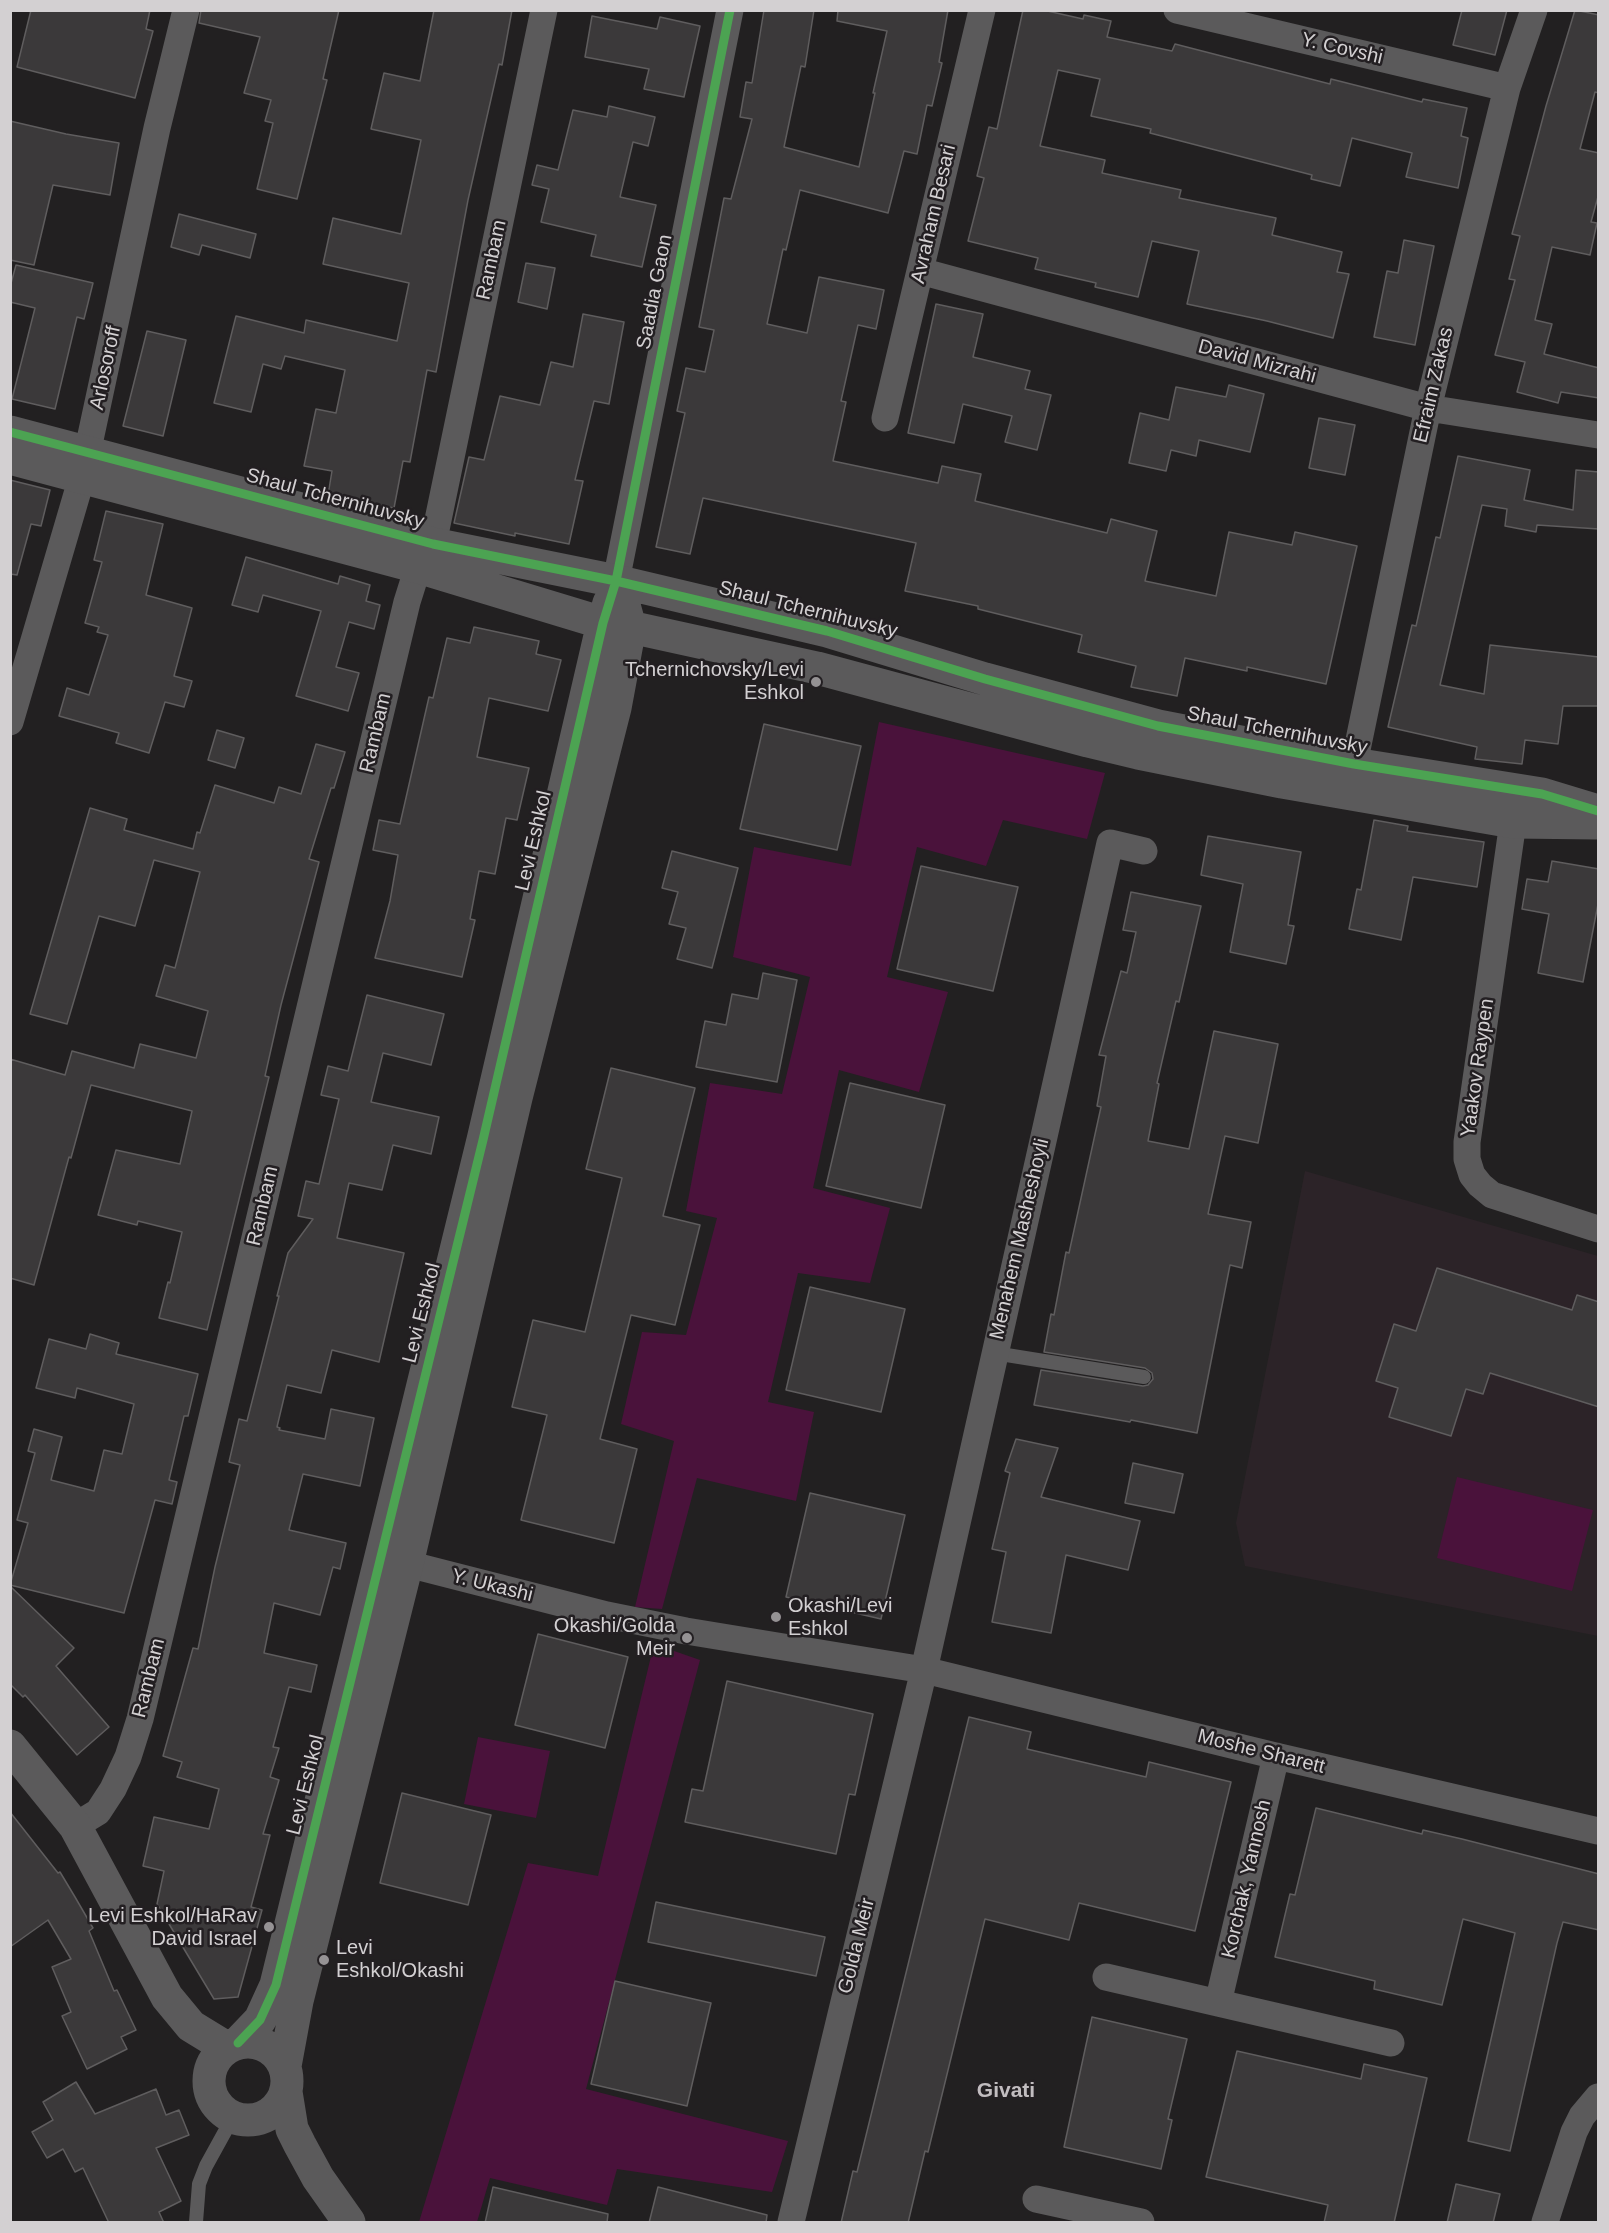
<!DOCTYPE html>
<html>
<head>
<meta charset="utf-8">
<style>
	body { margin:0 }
	#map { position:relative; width:1609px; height:2233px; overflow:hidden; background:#222021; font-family:Helvetica,sans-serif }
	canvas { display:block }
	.frame { position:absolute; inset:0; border:12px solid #d3d0d2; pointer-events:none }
</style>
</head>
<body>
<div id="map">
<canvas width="1609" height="2233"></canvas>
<div class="frame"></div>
</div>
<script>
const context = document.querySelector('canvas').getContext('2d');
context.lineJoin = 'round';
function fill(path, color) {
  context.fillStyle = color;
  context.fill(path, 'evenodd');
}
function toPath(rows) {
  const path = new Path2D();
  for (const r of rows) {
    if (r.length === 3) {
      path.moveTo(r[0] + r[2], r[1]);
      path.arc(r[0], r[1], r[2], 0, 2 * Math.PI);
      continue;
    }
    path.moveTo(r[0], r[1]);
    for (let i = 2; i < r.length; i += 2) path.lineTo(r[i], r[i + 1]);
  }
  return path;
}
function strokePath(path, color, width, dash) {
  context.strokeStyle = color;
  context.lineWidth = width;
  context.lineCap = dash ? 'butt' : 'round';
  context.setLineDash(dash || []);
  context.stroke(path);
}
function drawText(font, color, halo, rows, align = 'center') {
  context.font = font + ' Helvetica,sans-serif';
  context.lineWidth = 5;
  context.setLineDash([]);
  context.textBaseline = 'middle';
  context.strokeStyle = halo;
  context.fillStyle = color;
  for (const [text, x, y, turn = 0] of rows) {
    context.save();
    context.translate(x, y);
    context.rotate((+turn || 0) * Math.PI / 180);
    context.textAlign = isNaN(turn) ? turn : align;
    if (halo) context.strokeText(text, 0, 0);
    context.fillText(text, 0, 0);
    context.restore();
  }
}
fill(toPath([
	[1305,1171,1598,1256,1598,1636,1245,1566,1236,1523]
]), '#2c2328');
fill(toPath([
	[879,722,1105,773,1087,839,1003,820,986,866,917,847,887,977,948,992,919,1092,839,1070,813,1188,890,1208,870,1283,798,1273,768,1402,814,1412,796,1501,697,1478,662,1609,635,1607,674,1441,621,1424,642,1332,686,1335,717,1218,686,1211,710,1083,782,1094,810,977,733,957,754,847,851,866],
	[1457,1477,1593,1510,1572,1591,1437,1558],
	[654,1644,700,1660,586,2089,788,2141,772,2192,617,2169,607,2205,490,2178,477,2222,419,2222,528,1863,598,1876],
	[478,1737,550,1751,536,1818,464,1804]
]), '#4a123b');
const building = toPath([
	[31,10,150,10,146,29,153,31,135,98,17,67,31,10],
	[201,10,339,10,323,79,327,80,297,199,257,189,273,123,265,121,271,100,244,93,260,37,199,23,201,10],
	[434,10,512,10,502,65,499,64,468,200,436,372,427,370,410,462,403,461,394,508,328,495,332,471,304,466,316,409,336,413,345,370,285,356,281,369,263,364,251,412,214,403,236,316,304,333,306,320,397,341,409,283,323,264,333,218,401,234,421,140,371,129,384,73,420,81,434,10],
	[764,10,814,10,805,67,801,66,784,147,859,167,875,93,873,93,887,31,837,21,838,10,948,10,939,62,942,63,932,106,927,105,917,154,904,151,888,213,800,190,786,250,783,249,767,324,807,333,819,277,884,290,876,329,858,325,841,401,846,402,833,461,938,483,942,466,981,474,975,501,1107,533,1111,519,1157,531,1145,581,1216,596,1229,532,1292,545,1295,532,1357,546,1326,684,1247,667,1247,671,1185,658,1177,696,1131,687,1136,666,1078,652,1082,635,978,609,978,606,905,591,916,543,703,498,690,554,656,547,685,413,677,411,686,368,705,372,714,330,699,327,724,198,731,199,752,119,740,117,746,82,752,83,764,10],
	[1023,10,1043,10,1083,19,1084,15,1111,21,1107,37,1172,51,1175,44,1330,84,1331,79,1422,102,1423,99,1467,108,1461,136,1468,138,1458,188,1406,177,1412,153,1352,138,1340,186,1311,179,1312,175,1150,133,1151,129,1091,116,1100,79,1058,70,1040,146,1105,160,1102,173,1181,190,1179,198,1276,218,1272,235,1342,252,1337,272,1349,274,1333,338,1267,321,1187,304,1199,251,1152,241,1138,297,1095,287,1096,283,1035,269,1038,258,968,241,984,178,977,176,989,127,997,129,1023,10],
	[1462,10,1507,10,1495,55,1453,45,1462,10],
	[1575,10,1599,15,1599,93,1595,92,1580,149,1599,153,1599,193,1591,222,1597,223,1590,255,1552,247,1535,320,1552,324,1544,354,1599,368,1599,398,1561,392,1558,403,1517,392,1525,362,1495,355,1515,280,1509,279,1520,236,1512,234,1546,106,1575,10],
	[592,16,657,29,660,17,700,26,684,97,644,89,649,69,585,57,592,16],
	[609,106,655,117,648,146,633,142,620,197,656,205,642,267,591,256,596,235,541,222,549,189,532,185,537,165,558,170,573,110,607,117,609,106],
	[10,121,66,134,119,143,110,195,53,185,34,265,10,260,10,121],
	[179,214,256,234,250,258,202,245,199,255,171,247,179,214],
	[1404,240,1434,246,1415,345,1374,337,1387,271,1398,273,1404,240],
	[526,263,555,268,547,309,518,302,526,263],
	[16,265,93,283,84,319,77,317,55,409,12,399,35,308,10,302,10,287,16,265],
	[936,304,983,314,973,357,1030,371,1025,389,1051,395,1037,450,1005,442,1012,416,963,404,954,443,908,433,936,304],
	[583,314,624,322,609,404,594,401,575,480,583,481,569,544,515,533,515,536,454,523,469,457,484,460,500,396,540,405,551,362,573,367,583,314],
	[147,331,186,340,163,436,123,426,147,331],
	[1229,385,1264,394,1250,452,1199,440,1196,456,1171,450,1166,471,1129,463,1140,413,1169,420,1176,387,1226,397,1229,385],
	[1319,418,1355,425,1345,475,1309,468,1319,418],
	[1458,456,1530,470,1524,500,1573,510,1576,470,1599,472,1599,529,1537,525,1536,532,1505,526,1507,509,1482,505,1440,685,1484,694,1490,645,1599,657,1599,706,1563,706,1558,744,1525,740,1522,764,1475,759,1477,747,1388,727,1412,625,1416,626,1436,537,1440,538,1458,456],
	[10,480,50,490,41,526,31,524,17,575,10,574,10,480],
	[106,511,163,524,146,595,192,608,174,676,192,681,184,707,165,702,149,753,116,743,119,733,59,716,67,688,89,695,108,635,97,632,99,627,85,623,102,562,94,560,106,511],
	[246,557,338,584,340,576,370,585,366,601,380,605,374,629,349,622,336,667,359,673,348,711,296,696,321,611,263,595,258,612,232,605,246,557],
	[474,627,539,641,536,654,561,660,548,711,489,698,477,757,529,768,517,820,506,818,495,874,479,871,470,919,475,920,462,977,375,958,390,901,398,855,373,850,379,820,400,824,429,697,433,698,447,638,470,643,474,627],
	[764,724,861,746,837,850,740,829,764,724],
	[217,730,244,738,235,768,208,760,217,730],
	[316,744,345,752,334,788,331,788,309,859,319,862,281,1005,265,1076,269,1077,207,1330,159,1318,168,1282,170,1283,182,1232,138,1221,137,1225,98,1215,116,1150,180,1164,192,1111,91,1085,71,1158,69,1157,34,1285,10,1278,10,1059,65,1075,72,1051,134,1068,140,1044,196,1058,208,1011,156,996,165,965,175,968,200,872,154,860,135,926,99,916,67,1024,30,1014,90,808,127,819,124,830,193,849,197,832,200,833,215,785,274,803,279,787,301,794,316,744],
	[1374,820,1408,826,1407,831,1484,842,1477,887,1413,877,1401,940,1349,929,1357,889,1361,890,1374,820],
	[1208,836,1301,852,1288,925,1294,926,1286,964,1230,952,1243,884,1201,875,1208,836],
	[672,851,738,868,712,968,677,959,686,928,669,924,678,892,662,888,672,851],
	[1552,861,1599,869,1599,899,1583,982,1538,973,1549,914,1522,909,1527,879,1548,882,1552,861],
	[921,866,1018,887,993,991,897,969,921,866],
	[1131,892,1201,906,1179,1002,1176,1001,1157,1083,1159,1084,1148,1141,1189,1149,1214,1031,1278,1044,1258,1143,1225,1136,1208,1214,1251,1222,1242,1268,1230,1265,1197,1433,1131,1420,1130,1422,1034,1405,1041,1370,1143,1386,1148,1385,1153,1379,1152,1373,1145,1368,1044,1352,1051,1314,1054,1315,1066,1252,1069,1253,1101,1107,1097,1106,1106,1056,1099,1055,1121,971,1127,973,1136,932,1123,930,1131,892],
	[763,973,797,980,777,1082,696,1067,705,1021,726,1025,732,994,758,999,763,973],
	[367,995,444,1014,431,1065,383,1053,371,1102,439,1117,431,1154,393,1145,382,1190,349,1183,337,1238,404,1253,379,1362,332,1350,321,1393,287,1385,277,1427,280,1428,279,1430,325,1439,331,1409,374,1418,360,1486,303,1474,289,1530,346,1543,340,1569,333,1567,320,1615,274,1603,264,1653,317,1665,311,1692,289,1687,273,1747,279,1748,270,1777,279,1780,263,1834,270,1835,251,1907,262,1910,238,1997,214,1999,157,1904,164,1871,143,1866,154,1817,209,1829,219,1789,177,1777,182,1762,163,1756,193,1648,198,1649,215,1567,240,1465,229,1462,239,1419,247,1421,279,1296,277,1296,288,1253,313,1219,298,1216,306,1181,319,1184,339,1099,321,1095,328,1066,348,1071,367,995],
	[611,1068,695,1088,663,1216,700,1225,675,1325,631,1315,600,1439,637,1449,614,1543,521,1520,547,1415,512,1407,533,1320,585,1332,622,1178,586,1169,611,1068],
	[850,1083,945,1105,921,1208,826,1186,850,1083],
	[1437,1268,1572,1310,1577,1295,1599,1302,1599,1407,1490,1373,1483,1394,1466,1389,1451,1436,1389,1417,1398,1388,1376,1381,1394,1324,1416,1331,1437,1268],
	[810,1287,905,1309,881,1412,786,1390,810,1287],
	[90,1334,119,1343,116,1354,198,1374,188,1416,184,1416,169,1480,177,1482,172,1504,155,1500,124,1613,10,1585,28,1523,17,1520,35,1453,28,1451,34,1429,62,1437,51,1480,94,1491,104,1450,122,1454,134,1404,77,1388,75,1398,36,1388,49,1339,86,1349,90,1334],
	[1016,1439,1058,1448,1041,1497,1140,1521,1128,1570,1066,1555,1051,1633,992,1622,1006,1552,992,1549,1010,1473,1005,1471,1016,1439],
	[1133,1463,1183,1474,1174,1513,1125,1503,1133,1463],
	[810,1493,905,1515,881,1619,786,1597,810,1493],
	[10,1586,74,1648,56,1666,109,1727,77,1755,25,1695,23,1697,10,1684,10,1586],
	[538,1634,628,1657,605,1748,515,1725,538,1634],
	[727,1681,873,1714,855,1795,849,1794,836,1854,685,1822,692,1789,703,1791,727,1681],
	[969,1717,1031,1732,1027,1749,1146,1777,1149,1762,1231,1782,1195,1931,1079,1903,1069,1940,985,1919,928,2152,925,2151,908,2223,841,2223,853,2171,857,2172,969,1717],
	[402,1793,491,1815,468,1905,380,1883,402,1793],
	[1316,1808,1422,1834,1423,1830,1462,1839,1599,1874,1599,1930,1563,1922,1557,1943,1510,2151,1468,2141,1515,1933,1463,1919,1442,2005,1374,1989,1375,1981,1275,1957,1290,1894,1295,1895,1316,1808],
	[10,1812,58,1873,60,1872,75,1897,93,1928,89,1931,114,1991,117,1990,136,2030,121,2037,127,2049,87,2069,62,2016,71,2012,52,1967,71,1959,48,1920,10,1947,10,1812],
	[656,1902,825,1937,816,1976,648,1942,656,1902],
	[615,1981,711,2003,687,2106,591,2084,615,1981],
	[1092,2017,1187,2039,1168,2119,1172,2120,1161,2169,1064,2147,1092,2017],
	[1237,2051,1361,2079,1364,2064,1427,2078,1394,2223,1324,2223,1328,2205,1206,2177,1237,2051],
	[76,2082,95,2114,156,2089,166,2115,179,2110,189,2135,156,2148,181,2201,159,2212,164,2223,109,2223,83,2168,75,2172,63,2149,47,2158,32,2132,53,2120,43,2102,76,2082],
	[1456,2184,1500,2194,1493,2223,1447,2223,1456,2184],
	[493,2187,608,2214,607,2223,485,2223,493,2187],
	[658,2187,767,2215,766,2223,649,2223,658,2187]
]);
fill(building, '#3b393a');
strokePath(building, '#5f5d5e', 1.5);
strokePath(toPath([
	[994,1353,1144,1377],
	[196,2222,199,2184,206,2166,233,2117]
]), '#5b5a5b', 14);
strokePath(toPath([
	[1177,10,1507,88],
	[920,271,1428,408,1598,435],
	[885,418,982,10],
	[433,544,544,10],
	[616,581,730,10],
	[10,722,82,477,157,128,186,10],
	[1354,764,1428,408,1507,88,1534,10],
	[1513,822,1467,1142,1467,1159,1472,1175,1480,1185,1492,1195,1598,1229],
	[388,1559,607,1615,686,1631,924,1670,1276,1756,1598,1831],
	[75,1826,98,1812,113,1789,128,1757,140,1719,407,602,418,567],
	[1106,1977,1391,2043],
	[1218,2003,1276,1756],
	[1036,2199,1141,2222],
	[791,2222,924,1670,1110,843,1144,851],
	[1545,2222,1574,2132,1582,2116,1598,2097]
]), '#5b5a5b', 27);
strokePath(toPath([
	[10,432,433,544,616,581,827,631,985,679,1158,726,1354,764,1542,794,1598,811],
	[10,458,418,567,603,623,630,627,817,668,1088,741,1138,753,1282,782,1513,822,1598,823],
	[10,1746,75,1826,167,1997,191,2026,227,2048],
	[248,2081,39],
	[238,2043,260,2020,276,1985,483,1140,603,623,609,603],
	[285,2066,297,2001,407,1564,516,1098,615,708,630,627,624,605],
	[286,2092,292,2129,300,2145,318,2178,349,2222]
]), '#5b5a5b', 33);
strokePath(toPath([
	[10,432,433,544,616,581,827,631,985,679,1158,726,1354,764,1542,794,1598,811],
	[238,2043,260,2020,276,1985,483,1140,603,623,616,581,730,10]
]), '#4ca352', 9);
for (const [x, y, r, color] of [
	[816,682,6,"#959294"],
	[776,1617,6,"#959294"],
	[687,1638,6,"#959294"],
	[269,1927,6,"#959294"],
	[324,1960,6,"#959294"]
]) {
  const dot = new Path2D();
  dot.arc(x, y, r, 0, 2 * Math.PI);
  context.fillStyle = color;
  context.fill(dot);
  strokePath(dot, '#231f22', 2);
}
drawText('20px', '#d3d0d2', '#231f22', [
	["Y. Covshi",1342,49,13],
	["Avraham Besari",934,214,-77],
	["Rambam",492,260,-78],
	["Saadia Gaon",655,292,-79],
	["David Mizrahi",1257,362,15],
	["Arlosoroff",106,368,-78],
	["Efraim Zakas",1434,385,-77],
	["Shaul Tchernihuvsky",335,499,15],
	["Shaul Tchernihuvsky",808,610,14],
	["Shaul Tchernihuvsky",1277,731,11],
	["Rambam",376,733,-77],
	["Levi Eshkol",534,841,-77],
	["Yaakov Raypen",1478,1068,-82],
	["Rambam",263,1206,-77],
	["Menahem Masheshoyli",1020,1239,-77],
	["Levi Eshkol",422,1313,-76],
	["Y. Ukashi",492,1586,14],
	["Rambam",149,1678,-76],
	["Moshe Sharett",1261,1752,14],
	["Levi Eshkol",306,1785,-76],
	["Korchak, Yannosh",1247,1879,-77],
	["Golda Meir",857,1946,-76]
]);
drawText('20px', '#d3d0d2', '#231f22', [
	["Tchernichovsky/Levi",804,670],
	["Eshkol",804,693],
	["Okashi/Levi",788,1606,"left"],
	["Eshkol",788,1629,"left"],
	["Okashi/Golda",675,1626],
	["Meir",675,1649],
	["Levi Eshkol/HaRav",257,1916],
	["David Israel",257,1939],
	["Levi",336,1948,"left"],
	["Eshkol/Okashi",336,1971,"left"]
], 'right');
drawText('bold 21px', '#c2bdc0', '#231f22', [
	["Givati",1006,2091]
]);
</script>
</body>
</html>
